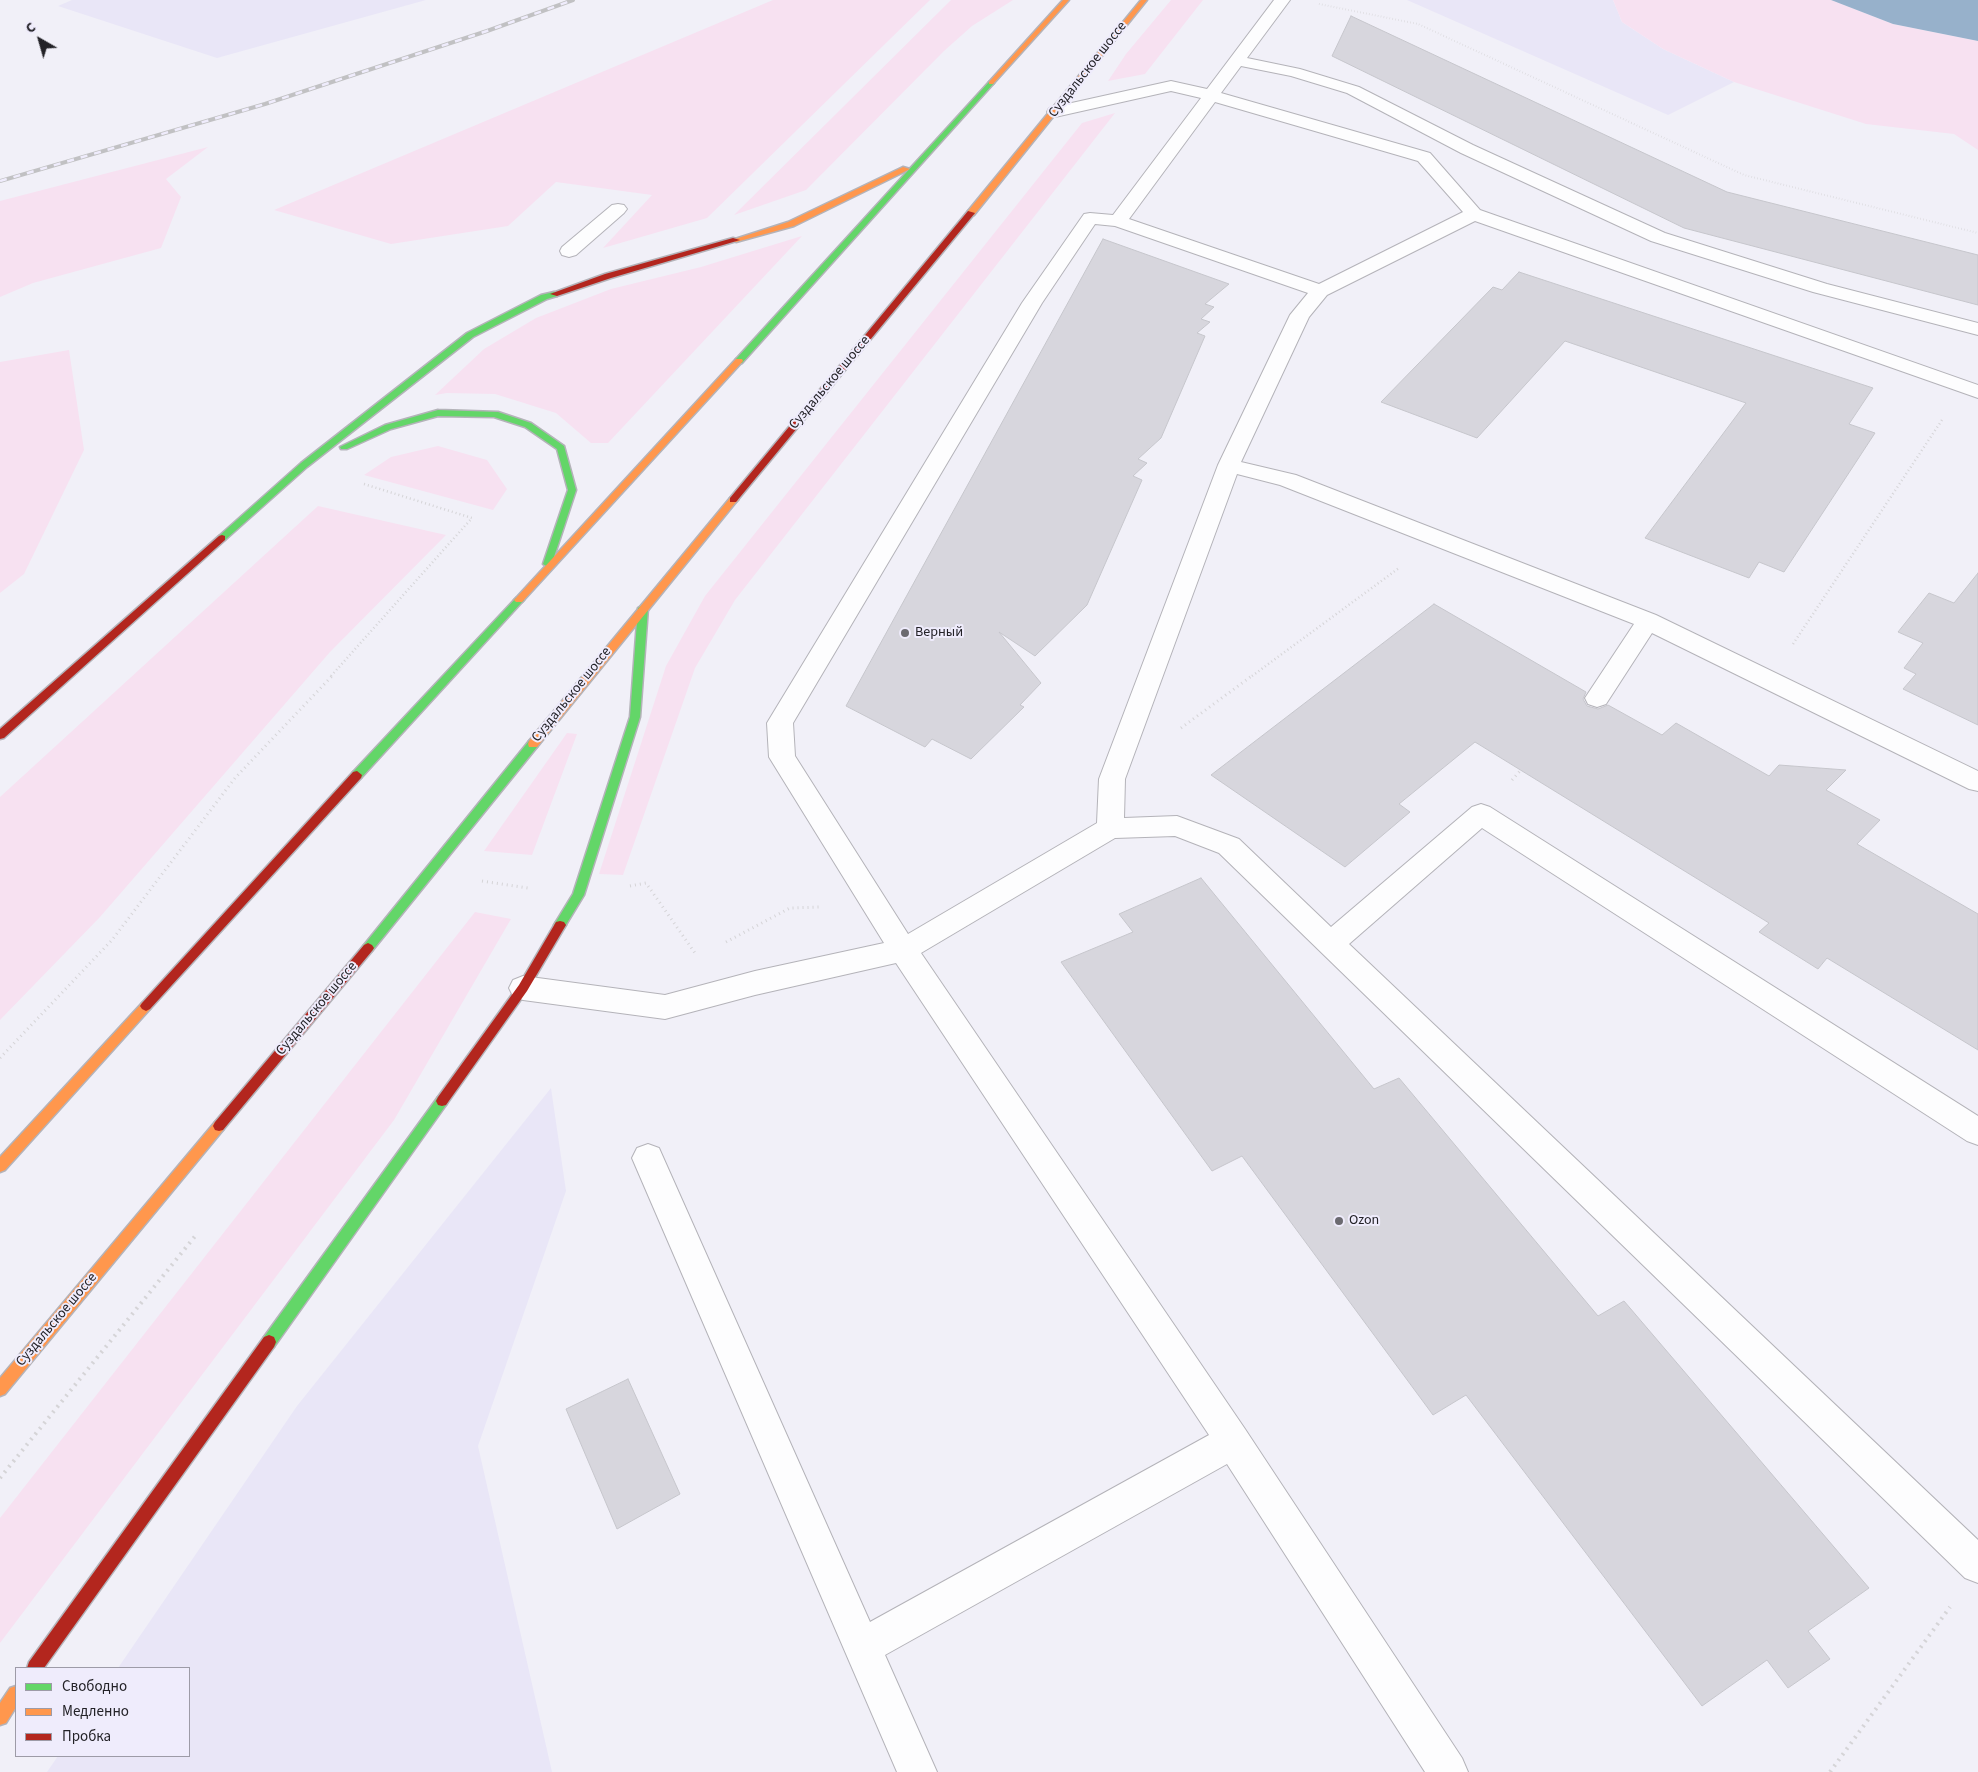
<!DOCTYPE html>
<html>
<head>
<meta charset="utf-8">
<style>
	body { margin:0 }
	#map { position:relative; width:1978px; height:1772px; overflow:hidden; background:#f1f0f8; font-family:"Source Sans 3",sans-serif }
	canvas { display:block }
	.legend { position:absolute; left:15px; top:1667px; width:175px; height:90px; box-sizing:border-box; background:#efecfc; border:1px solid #9d9ba7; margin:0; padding:6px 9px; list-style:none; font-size:15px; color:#232227 }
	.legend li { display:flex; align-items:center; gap:10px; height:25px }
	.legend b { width:25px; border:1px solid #9d9ba7 }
	.north { position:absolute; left:15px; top:15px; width:50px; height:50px; -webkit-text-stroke:4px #efecfc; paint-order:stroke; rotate:322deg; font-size:14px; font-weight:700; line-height:20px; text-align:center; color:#232227 }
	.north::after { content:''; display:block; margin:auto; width:18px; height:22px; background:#232227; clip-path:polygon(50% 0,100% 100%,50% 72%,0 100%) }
</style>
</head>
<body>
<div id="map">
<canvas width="1978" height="1772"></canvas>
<ul class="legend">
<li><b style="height:6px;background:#63d668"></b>Свободно</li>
<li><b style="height:6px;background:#ff974d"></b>Медленно</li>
<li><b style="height:6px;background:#b3261e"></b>Пробка</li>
</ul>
<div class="north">С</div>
</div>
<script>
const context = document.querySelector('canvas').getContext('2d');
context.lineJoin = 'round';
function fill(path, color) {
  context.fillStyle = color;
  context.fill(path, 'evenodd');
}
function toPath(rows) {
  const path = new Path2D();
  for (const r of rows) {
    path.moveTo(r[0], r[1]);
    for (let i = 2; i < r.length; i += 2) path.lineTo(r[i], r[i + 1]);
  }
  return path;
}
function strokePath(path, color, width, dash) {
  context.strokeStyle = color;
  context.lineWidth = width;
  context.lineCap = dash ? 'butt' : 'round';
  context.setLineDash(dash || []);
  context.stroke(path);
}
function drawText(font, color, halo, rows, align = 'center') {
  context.font = font + ' "Source Sans 3",sans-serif';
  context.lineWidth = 4;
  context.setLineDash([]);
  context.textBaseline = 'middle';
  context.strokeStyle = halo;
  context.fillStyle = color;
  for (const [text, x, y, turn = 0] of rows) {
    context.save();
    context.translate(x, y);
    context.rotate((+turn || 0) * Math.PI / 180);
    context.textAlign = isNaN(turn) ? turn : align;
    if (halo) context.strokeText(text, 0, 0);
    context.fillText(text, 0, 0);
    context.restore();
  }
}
fill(toPath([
	[72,0,426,0,217,58,58,6],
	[1407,0,1613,0,1622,22,1663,49,1734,82,1668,115],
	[551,1088,566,1191,478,1446,552,1772,47,1772,58,1756,189,1756,189,1668,118,1668,297,1406]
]), '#e9e6f7');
fill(toPath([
	[773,0,930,0,707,218,603,248,652,195,556,182,508,226,391,244,274,210],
	[951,0,1013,0,972,26,944,51,806,190,734,215],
	[1171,0,1203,0,1145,74,1108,81,1126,54],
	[1613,0,1831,0,1893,24,1978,41,1978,150,1954,134,1866,124,1734,82,1663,49,1622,22],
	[1115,113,735,600,695,668,623,875,599,874,666,666,705,596,1082,123],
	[208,147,166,179,181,197,161,248,33,283,0,297,0,201],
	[802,236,608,443,591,443,556,413,495,394,447,393,435,395,484,349,536,318,611,289,701,267],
	[69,350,84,450,24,574,0,593,0,362],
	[438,446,487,460,507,489,493,510,364,475,391,457],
	[318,506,446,535,330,652,100,917,0,1020,0,797],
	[567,733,577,734,532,855,484,851],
	[475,912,511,919,394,1120,0,1643,0,1518]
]), '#f7e1f1');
fill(toPath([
	[1831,0,1978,0,1978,41,1893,24]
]), '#97b1cb');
const building = toPath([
	[1351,16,1727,192,1978,255,1978,305,1684,228,1332,56,1351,16],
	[1103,239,1229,284,1205,304,1214,307,1201,319,1210,322,1197,333,1205,336,1161,438,1138,459,1147,463,1133,476,1142,480,1087,605,1035,656,999,632,1041,683,1020,705,1024,707,971,759,932,739,925,747,846,706,1103,239],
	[1519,272,1873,388,1849,424,1875,433,1784,572,1759,562,1749,578,1645,538,1746,403,1565,341,1477,438,1381,402,1493,287,1502,290,1519,272],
	[1978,573,1978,725,1903,689,1916,674,1904,668,1923,643,1898,632,1929,593,1954,603,1978,573],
	[1434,604,1586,692,1583,699,1587,706,1598,709,1608,705,1662,735,1676,723,1769,776,1779,765,1846,770,1826,790,1880,820,1857,844,1978,914,1978,1050,1827,958,1818,969,1759,932,1769,923,1475,742,1399,804,1410,812,1345,867,1211,775,1434,604],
	[1201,878,1374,1089,1399,1078,1598,1316,1624,1301,1869,1588,1808,1631,1830,1659,1788,1688,1767,1660,1702,1706,1466,1395,1433,1415,1242,1156,1212,1171,1061,962,1133,932,1119,914,1201,878],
	[628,1379,680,1494,617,1529,566,1409,628,1379]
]);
fill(building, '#d7d6dd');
strokePath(building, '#c6c6cc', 1);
const lane = toPath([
	[1274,0,1290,0,1247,58,1300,69,1359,87,1473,145,1665,233,1827,284,1978,323,1978,335,1813,292,1651,241,1461,153,1347,93,1291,76,1241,66,1221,93,1430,153,1480,210,1978,385,1978,398,1475,221,1327,295,1309,317,1241,462,1296,475,1656,615,1978,771,1978,791,1969,789,1652,633,1606,704,1597,707,1588,704,1585,698,1634,624,1280,485,1237,474,1125,779,1124,818,1177,816,1239,839,1331,927,1472,807,1481,804,1490,807,1978,1116,1978,1145,1967,1141,1482,828,1349,944,1978,1540,1978,1583,1965,1578,1219,853,1175,836,1115,838,921,953,1245,1429,1462,1758,1468,1772,1425,1772,1227,1464,885,1655,937,1772,897,1772,632,1158,637,1148,648,1144,659,1148,870,1622,1209,1435,896,963,755,995,665,1019,523,1000,513,996,509,988,513,980,523,976,665,995,755,971,884,943,769,757,767,723,1022,303,1084,214,1090,213,1113,215,1201,98,1171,91,1055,117,1049,116,1047,112,1049,108,1171,81,1207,89,1274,0],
	[1215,102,1418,161,1463,212,1319,284,1129,219,1215,102],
	[1095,224,1115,226,1308,293,1290,315,1218,465,1099,779,1097,823,908,934,795,756,793,723,1042,303,1095,224],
	[618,204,624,205,627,209,624,213,576,255,569,257,562,255,560,251,562,247,612,205,618,204]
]);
const fast = toPath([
	[989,82,994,83,742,363,736,363,736,359,989,82],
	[554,292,558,294,557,296,547,299,473,337,307,467,225,540,219,540,219,536,301,463,467,333,541,295,554,292],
	[438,410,498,412,531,423,564,446,576,490,551,566,548,567,543,564,568,490,557,449,525,427,494,417,438,416,391,429,347,449,341,449,340,447,385,425,438,410],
	[519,597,522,598,524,600,522,602,361,778,353,778,352,775,353,772,516,598,519,597],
	[643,605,648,608,640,717,584,895,564,928,560,929,556,928,554,925,573,894,630,717,638,608,643,605],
	[533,740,537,741,538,744,537,747,372,951,364,951,362,948,364,945,529,741,533,740],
	[442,1096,446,1097,448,1101,446,1105,274,1347,269,1349,264,1347,262,1342,264,1337,438,1097,442,1096]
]);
const slow = toPath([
	[1063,0,1069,0,993,84,989,84,989,82,1063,0],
	[1141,0,1147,0,974,215,968,215,968,211,1141,0],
	[903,167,910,169,794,226,736,242,732,240,788,222,903,167],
	[736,359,742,359,743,361,522,602,516,602,514,600,516,598,736,359],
	[733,497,738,500,736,502,537,747,529,747,528,744,529,741,730,498,733,497],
	[146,1001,150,1003,152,1006,150,1009,5,1170,0,1172,0,1157,142,1003,146,1001],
	[219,1121,223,1122,225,1126,223,1130,5,1394,0,1396,0,1378,215,1122,219,1121],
	[16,1686,16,1707,6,1723,0,1725,0,1703,10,1688,16,1686]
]);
const jam = toPath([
	[968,211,975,213,736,502,730,502,730,498,968,211],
	[733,238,740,240,611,278,557,296,550,294,605,274,733,238],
	[222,535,225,536,225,540,4,738,0,739,0,729,219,536,222,535],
	[357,771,362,775,361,778,150,1009,146,1011,142,1009,140,1006,142,1003,353,772,357,771],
	[560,921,564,922,566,925,527,991,446,1105,442,1106,438,1105,436,1101,438,1097,519,985,556,922,560,921],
	[368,943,372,945,374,948,372,951,223,1130,219,1131,215,1130,213,1126,215,1122,364,945,368,943],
	[269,1335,274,1337,276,1342,274,1347,44,1668,27,1668,29,1662,264,1337,269,1335]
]);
strokePath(lane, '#b4b3b9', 2);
strokePath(fast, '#b4b3b9', 3);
strokePath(slow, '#b4b3b9', 3);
strokePath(jam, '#b4b3b9', 3);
strokePath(toPath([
	[1319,4,1418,24,1744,175,1978,233]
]), '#d5d4d7', 2, [0.5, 2.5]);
strokePath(toPath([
	[1793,644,1942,420],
	[331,676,472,518,364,484],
	[1252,676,1399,568]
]), '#d5d4d7', 2.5, [1, 3]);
strokePath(toPath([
	[1181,728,1253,675],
	[1512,780,1521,770],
	[482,881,528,888],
	[630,886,646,883,695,953],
	[726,942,790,908,821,907],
	[0,1058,112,940,235,778,333,675]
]), '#d5d4d7', 3, [1, 4]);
strokePath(toPath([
	[0,1478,196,1235],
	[1830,1772,1950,1607]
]), '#d5d4d7', 4, [2, 5]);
fill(lane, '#fdfdfe');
fill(fast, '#63d668');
fill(slow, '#ff974d');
fill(jam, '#b3261e');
const rail = toPath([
	[0,181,265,104,487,31,573,0]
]);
strokePath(rail, '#c1c1c3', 4);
strokePath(rail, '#efecfc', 2.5, [7]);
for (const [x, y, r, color] of [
	[905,633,5,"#6b6a70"],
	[1339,1221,5,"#6b6a70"]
]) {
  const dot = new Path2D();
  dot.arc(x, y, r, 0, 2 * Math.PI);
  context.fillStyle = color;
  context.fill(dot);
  strokePath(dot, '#efecfc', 2);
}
drawText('14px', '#232227', '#efecfc', [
	["Суздальское шоссе",1088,70,-52],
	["Суздальское шоссе",830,383,-50],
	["Суздальское шоссе",572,695,-51],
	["Суздальское шоссе",317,1009,-50],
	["Суздальское шоссе",57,1320,-50]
]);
drawText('14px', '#232227', '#efecfc', [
	["Верный",915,633],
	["Ozon",1349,1221]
], 'left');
</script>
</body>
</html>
